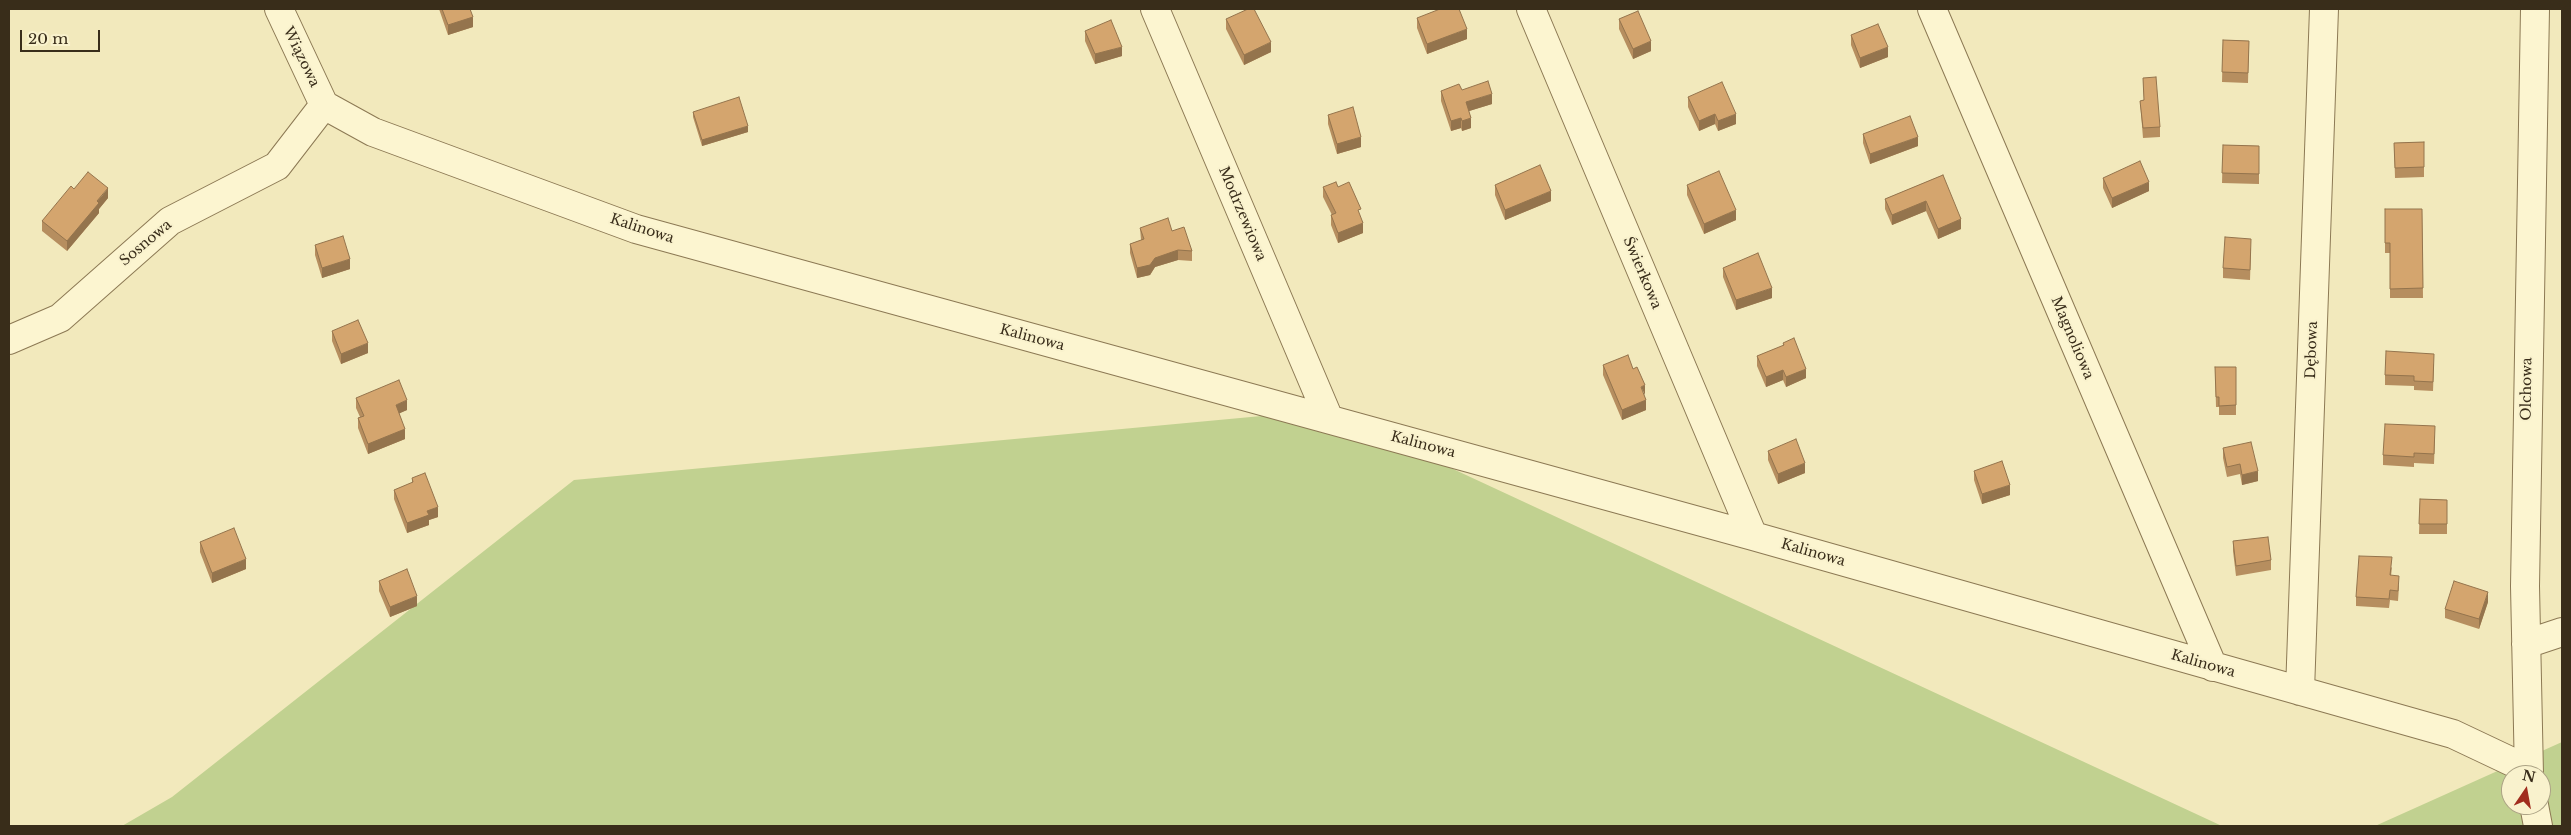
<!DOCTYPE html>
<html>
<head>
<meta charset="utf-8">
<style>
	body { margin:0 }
	#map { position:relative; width:2571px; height:835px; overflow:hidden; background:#f2e9bc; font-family:"Libre Baskerville",serif }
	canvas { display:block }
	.frame { position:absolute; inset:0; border:10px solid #392d1a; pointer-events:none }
	.north { position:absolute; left:2501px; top:765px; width:50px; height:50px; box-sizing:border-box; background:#f9f2cd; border:1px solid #aca385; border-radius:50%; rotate:12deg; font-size:14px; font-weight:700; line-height:20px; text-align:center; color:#392d1a }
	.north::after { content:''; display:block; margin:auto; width:18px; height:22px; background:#a12d1e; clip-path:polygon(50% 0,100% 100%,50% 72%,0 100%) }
	.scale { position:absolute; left:20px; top:30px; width:80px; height:22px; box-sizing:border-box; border:2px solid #392d1a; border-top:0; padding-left:6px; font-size:15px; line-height:18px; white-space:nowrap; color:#392d1a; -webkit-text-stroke:4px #f9f2cd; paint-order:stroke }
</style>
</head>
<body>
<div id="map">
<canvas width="2571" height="835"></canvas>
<div class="frame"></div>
<div class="north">N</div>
<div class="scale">20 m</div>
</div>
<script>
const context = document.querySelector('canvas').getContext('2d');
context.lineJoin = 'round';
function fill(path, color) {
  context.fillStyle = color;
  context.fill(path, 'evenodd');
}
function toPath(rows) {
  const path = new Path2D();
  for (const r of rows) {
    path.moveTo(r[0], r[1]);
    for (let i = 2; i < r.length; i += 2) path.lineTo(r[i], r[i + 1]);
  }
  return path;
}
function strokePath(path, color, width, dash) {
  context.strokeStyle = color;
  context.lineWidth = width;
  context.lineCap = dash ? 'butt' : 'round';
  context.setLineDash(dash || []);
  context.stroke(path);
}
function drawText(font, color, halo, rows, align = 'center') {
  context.font = font + ' "Libre Baskerville",serif';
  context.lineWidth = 4;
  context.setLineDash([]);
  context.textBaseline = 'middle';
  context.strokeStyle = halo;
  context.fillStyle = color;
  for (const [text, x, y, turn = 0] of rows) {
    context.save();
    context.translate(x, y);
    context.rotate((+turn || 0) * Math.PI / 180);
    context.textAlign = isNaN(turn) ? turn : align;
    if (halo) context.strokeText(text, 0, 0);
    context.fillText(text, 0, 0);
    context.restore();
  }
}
fill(toPath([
	[1326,410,2222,826,122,826,172,797,574,480],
	[2562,742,2562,826,2375,826],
	[2511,775,2541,775,2541,805,2511,805]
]), '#c1d190');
const minor = toPath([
	[279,9,324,105],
	[1155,9,1329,419],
	[1531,9,1753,536],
	[1932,9,2213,667],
	[324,105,373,132,636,229,1753,536,2453,734,2527,769],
	[9,340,60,318,170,221,277,166,324,105],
	[2526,644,2562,632],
	[2300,691,2324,9],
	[2529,775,2525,586,2535,9],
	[2534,805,2538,826]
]);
strokePath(minor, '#8c7954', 30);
strokePath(minor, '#fcf5d0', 28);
fill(toPath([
	[439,9,470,9,473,27,448,35],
	[1417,18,1467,39,1427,54,1417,28],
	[1226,19,1271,52,1244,65,1226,29],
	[1619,19,1651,51,1633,59,1619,29],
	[1085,31,1122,56,1095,64,1085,41],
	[1851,35,1888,57,1860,68,1851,45],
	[2223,40,2249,41,2248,83,2222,82],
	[2143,78,2160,127,2160,137,2143,138,2140,101,2144,100],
	[1462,90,1492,104,1469,111,1471,128,1462,131,1461,128,1451,131,1441,101,1441,91],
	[1688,97,1736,124,1718,131,1715,124,1699,131,1688,107],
	[693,112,748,132,702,146,693,117],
	[1328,115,1361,147,1337,154,1328,124],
	[1863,134,1918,146,1870,164,1863,143],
	[2424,142,2424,177,2395,178,2394,143],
	[2223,145,2259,146,2259,184,2222,183],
	[1943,175,1961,229,1938,239,1926,211,1892,225,1885,209,1885,199],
	[2103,178,2149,191,2112,208,2103,188],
	[1495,185,1551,201,1505,220,1495,195],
	[1687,185,1736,220,1704,234,1687,195],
	[1323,187,1338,187,1363,233,1338,243,1331,225,1331,215,1332,215,1323,197],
	[74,189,108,198,99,209,99,213,67,251,42,231,42,221],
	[2385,209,2422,209,2423,298,2390,298,2390,253,2385,253],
	[1140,228,1172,231,1192,251,1192,261,1178,260,1155,267,1150,275,1137,278,1130,253,1130,244,1141,240],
	[315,245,350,269,322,278,315,255],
	[2251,248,2250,280,2223,278,2223,268],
	[1723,268,1772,298,1736,310,1723,277],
	[332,331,368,353,341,364,332,341],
	[1783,343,1806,378,1786,387,1783,380,1766,387,1757,366,1757,356,1783,346],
	[2434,364,2433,391,2414,390,2414,386,2385,385,2385,375],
	[1603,365,1644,395,1646,410,1622,420,1603,375],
	[2215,367,2236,367,2236,415,2219,415,2219,407,2216,407],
	[356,398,407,410,399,413,405,439,368,454,358,428,358,418,360,417,356,408],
	[2435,436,2434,464,2414,463,2414,467,2383,465,2383,455],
	[2223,448,2258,481,2242,485,2240,474,2227,477,2223,458],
	[1768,451,1805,473,1778,484,1768,460],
	[1974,471,2010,495,1982,504,1974,480],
	[412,478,438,517,429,520,429,525,407,533,394,499,394,490,412,483],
	[2420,499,2447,500,2447,534,2419,534],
	[2233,541,2271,560,2271,570,2236,576,2233,551],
	[200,542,246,569,212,583,200,552],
	[2392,567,2391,576,2399,586,2398,601,2390,600,2389,608,2356,606,2356,597],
	[379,581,417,606,390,617,379,591],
	[2488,602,2479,629,2445,618,2445,609]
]), '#b68e5f');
fill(toPath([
	[473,17,473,27,448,35,448,25],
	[1467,29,1467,39,1427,54,1427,44],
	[1651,41,1651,51,1633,59,1633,49],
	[1271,42,1271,52,1244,65,1244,55],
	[1122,47,1122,56,1095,64,1095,54],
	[1888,47,1888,57,1860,68,1860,58],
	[1492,94,1492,104,1466,112,1466,102],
	[1715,114,1715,124,1699,131,1699,121],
	[1736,114,1736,124,1718,131,1718,121],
	[1461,118,1461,128,1451,131,1451,121],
	[1471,118,1471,128,1462,131,1462,121],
	[748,126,748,132,702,146,702,140],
	[1361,137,1361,147,1337,154,1337,144],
	[1918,137,1918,146,1870,164,1870,154],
	[2149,182,2149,191,2112,208,2112,198],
	[108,188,108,198,99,209,99,213,67,251,67,241],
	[1551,191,1551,201,1505,220,1505,210],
	[1926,201,1926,211,1892,225,1892,215],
	[1736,210,1736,220,1704,234,1704,224],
	[1961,219,1961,229,1938,239,1938,229],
	[1363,223,1363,233,1338,243,1338,233],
	[1178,250,1178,260,1155,267,1150,275,1137,278,1137,268,1155,258],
	[350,259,350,269,322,278,322,268],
	[1772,288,1772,298,1736,310,1736,300],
	[368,343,368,353,341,364,341,354],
	[1806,369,1806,378,1786,387,1786,377],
	[1783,370,1783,380,1766,387,1766,377],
	[1645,385,1645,395,1641,387],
	[407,400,407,410,396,415,396,405],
	[1646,400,1646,410,1622,420,1622,410],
	[405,429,405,439,368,454,368,444],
	[1805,463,1805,473,1778,484,1778,474],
	[2258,471,2258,481,2242,485,2242,475],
	[2010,485,2010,495,1982,504,1982,494],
	[438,507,438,517,429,520,429,525,407,533,407,523,427,511],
	[246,559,246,569,212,583,212,573],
	[2488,592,2488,602,2479,629,2479,619],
	[417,596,417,606,390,617,390,607]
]), '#94744d');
const building = toPath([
	[442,9,470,9,473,17,448,25,442,9],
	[1248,9,1254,9,1271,42,1244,55,1226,19,1248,9],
	[1440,9,1459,9,1467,29,1427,44,1417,18,1440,9],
	[1638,11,1651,41,1633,49,1619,19,1638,11],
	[1111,20,1122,47,1095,54,1085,31,1111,20],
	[1878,24,1888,47,1860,58,1851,35,1878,24],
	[2223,40,2249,41,2248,73,2222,72,2223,40],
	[2156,77,2160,127,2143,128,2140,101,2144,100,2143,78,2156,77],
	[1488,81,1492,94,1466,102,1471,118,1462,121,1461,118,1451,121,1441,91,1459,84,1462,90,1488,81],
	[1722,82,1736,114,1718,121,1715,114,1699,121,1688,97,1722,82],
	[739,97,748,126,702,140,693,112,739,97],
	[1353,107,1361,137,1337,144,1328,115,1353,107],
	[1910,116,1918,137,1870,154,1863,134,1910,116],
	[2424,142,2424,167,2395,168,2394,143,2424,142],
	[2223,145,2259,146,2259,174,2222,173,2223,145],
	[2140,161,2149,182,2112,198,2103,178,2140,161],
	[1540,165,1551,191,1505,210,1495,185,1540,165],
	[1719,171,1736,210,1704,224,1687,185,1719,171],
	[88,172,108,188,97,201,99,203,67,241,42,221,71,186,74,189,88,172],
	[1943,175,1961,219,1938,229,1926,201,1892,215,1885,199,1943,175],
	[1336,182,1338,187,1349,182,1361,209,1358,210,1363,223,1338,233,1331,215,1336,213,1323,187,1336,182],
	[2385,209,2422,209,2423,288,2390,289,2390,243,2385,243,2385,209],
	[1168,218,1172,231,1184,227,1192,251,1178,250,1155,258,1150,265,1137,268,1130,244,1144,239,1140,228,1168,218],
	[343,236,350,259,322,268,315,245,343,236],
	[2225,237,2251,239,2250,270,2223,268,2225,237],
	[1758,253,1772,288,1736,300,1723,268,1758,253],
	[358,320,368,343,341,354,332,331,358,320],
	[1794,338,1806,369,1786,377,1783,370,1766,377,1757,356,1784,345,1783,343,1794,338],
	[2386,351,2434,354,2433,382,2414,381,2414,376,2385,375,2386,351],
	[1628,355,1633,369,1637,367,1645,385,1641,387,1646,400,1622,410,1603,365,1628,355],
	[2215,367,2236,367,2236,405,2219,406,2219,397,2216,397,2215,367],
	[399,380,407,400,396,405,405,429,368,444,358,418,364,416,356,398,399,380],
	[2385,424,2435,426,2434,454,2414,453,2414,457,2383,455,2385,424],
	[1796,439,1805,463,1778,474,1768,451,1796,439],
	[2251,442,2258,471,2242,475,2240,464,2227,467,2223,448,2251,442],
	[2002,461,2010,485,1982,494,1974,471,2002,461],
	[425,473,438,507,427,511,429,515,407,523,394,490,413,482,412,478,425,473],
	[2420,499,2447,500,2447,524,2419,524,2420,499],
	[234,528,246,559,212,573,200,542,234,528],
	[2268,537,2271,560,2236,566,2233,541,2268,537],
	[2359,556,2392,557,2390,575,2399,576,2398,591,2390,590,2389,599,2356,597,2359,556],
	[407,569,417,596,390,607,379,581,407,569],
	[2454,581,2488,592,2479,619,2445,609,2454,581]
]);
fill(building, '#d4a56e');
strokePath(building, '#94744d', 1);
drawText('14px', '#392d1a', '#f9f2cd', [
	["Wiązowa",301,57,64],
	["Modrzewiowa",1242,214,67],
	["Kalinowa",642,229,18],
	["Sosnowa",146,243,-40],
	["Świerkowa",1642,273,67],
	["Kalinowa",1032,338,15],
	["Magnoliowa",2072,338,67],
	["Dębowa",2312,350,-88],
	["Olchowa",2527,389,-89],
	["Kalinowa",1423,445,15],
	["Kalinowa",1813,553,16],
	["Kalinowa",2203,664,16]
]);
</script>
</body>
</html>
